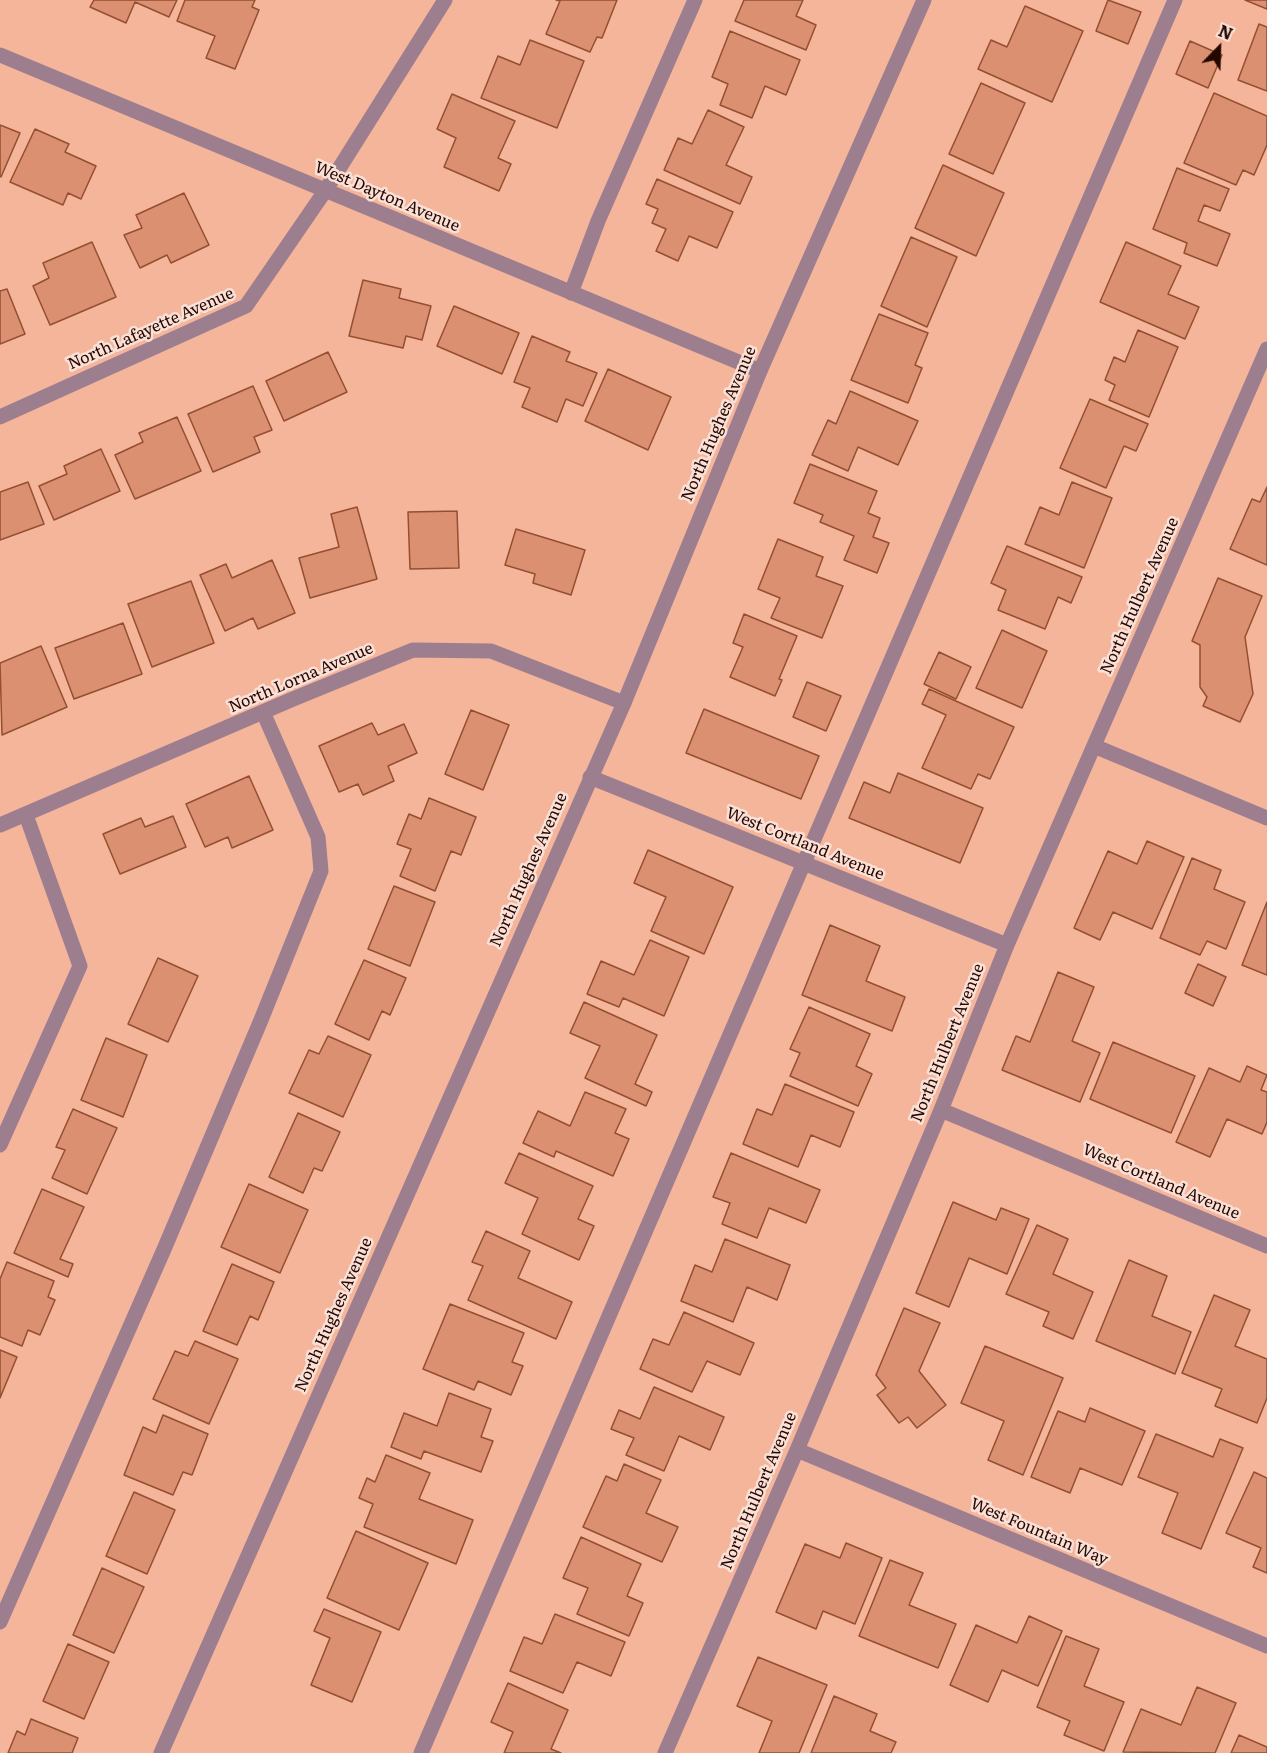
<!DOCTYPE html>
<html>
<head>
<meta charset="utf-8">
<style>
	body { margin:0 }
	#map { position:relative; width:1267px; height:1753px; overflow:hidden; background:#f5b59a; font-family:Literata,serif }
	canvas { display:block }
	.north { position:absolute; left:1189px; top:18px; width:60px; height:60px; -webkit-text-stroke:4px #fae0d6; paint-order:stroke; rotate:23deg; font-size:16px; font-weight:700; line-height:24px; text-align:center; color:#240800 }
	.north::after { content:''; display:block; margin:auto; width:21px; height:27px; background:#240800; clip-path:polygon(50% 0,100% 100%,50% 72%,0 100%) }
</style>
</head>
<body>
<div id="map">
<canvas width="1267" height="1753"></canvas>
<div class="north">N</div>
</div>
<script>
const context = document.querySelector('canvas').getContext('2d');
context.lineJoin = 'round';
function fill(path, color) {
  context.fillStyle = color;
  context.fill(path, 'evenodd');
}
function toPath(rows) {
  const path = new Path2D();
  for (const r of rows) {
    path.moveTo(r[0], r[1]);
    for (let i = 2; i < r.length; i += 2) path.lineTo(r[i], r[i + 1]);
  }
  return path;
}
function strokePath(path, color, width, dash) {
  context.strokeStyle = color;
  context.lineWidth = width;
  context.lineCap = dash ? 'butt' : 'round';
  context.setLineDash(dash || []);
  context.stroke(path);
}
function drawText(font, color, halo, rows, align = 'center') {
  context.font = font + ' Literata,serif';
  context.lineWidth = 5;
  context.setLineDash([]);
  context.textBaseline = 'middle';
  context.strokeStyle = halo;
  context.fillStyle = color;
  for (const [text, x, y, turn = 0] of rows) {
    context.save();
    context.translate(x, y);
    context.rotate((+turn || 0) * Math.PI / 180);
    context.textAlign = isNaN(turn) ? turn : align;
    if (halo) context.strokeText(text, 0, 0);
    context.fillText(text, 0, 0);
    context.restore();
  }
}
const building = toPath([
	[94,0,177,0,169,17,135,2,126,23,90,7,94,0],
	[185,0,255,0,252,7,259,10,235,69,206,58,215,36,177,21,185,0],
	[556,0,617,0,602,38,597,37,590,52,546,34,560,1,556,0],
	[744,0,803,0,796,16,816,25,806,50,735,21,744,0],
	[1108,0,1141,12,1128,44,1096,31,1108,0],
	[1245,0,1267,0,1267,9,1245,0],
	[1025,6,1083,31,1052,102,978,69,991,40,1007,47,1025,6],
	[1259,24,1267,27,1267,91,1238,80,1259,24],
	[730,31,800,60,786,95,765,86,752,118,720,105,728,84,712,77,730,31],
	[530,40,584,61,557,128,481,98,498,56,520,65,530,40],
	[1190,41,1222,55,1208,88,1176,74,1190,41],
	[981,83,1025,103,993,174,949,154,981,83],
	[1214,93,1267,116,1267,145,1254,175,1243,170,1236,185,1184,163,1214,93],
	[452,94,515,121,498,158,511,164,499,191,444,167,456,138,437,129,452,94],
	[708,110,744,127,726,165,752,177,740,204,664,170,678,138,692,144,708,110],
	[0,125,20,133,1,177,0,176,0,125],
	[35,129,69,144,65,152,96,166,81,199,68,193,63,205,10,182,35,129],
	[943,165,1004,193,976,256,915,228,943,165],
	[1177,168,1229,189,1220,211,1204,205,1198,221,1230,234,1217,266,1184,253,1187,243,1153,229,1177,168],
	[657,179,733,212,717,248,689,236,678,261,656,251,666,229,652,223,658,209,646,204,657,179],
	[184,193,209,245,171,263,167,255,140,268,124,235,142,228,136,215,184,193],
	[911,237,957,257,927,327,881,306,911,237],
	[92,242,116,297,50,325,33,286,49,278,43,263,92,242],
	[1126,242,1181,266,1168,294,1199,307,1185,339,1100,302,1126,242],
	[363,280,401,289,399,298,431,306,422,340,406,336,403,348,349,336,363,280],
	[7,289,25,334,0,344,0,291,7,289],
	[454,306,519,333,502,374,437,346,454,306],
	[879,314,928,333,915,365,922,368,908,403,851,380,879,314],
	[1138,330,1178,347,1149,417,1109,400,1115,385,1105,380,1114,357,1125,362,1138,330],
	[532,336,570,352,566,361,597,373,583,406,566,399,557,422,522,407,530,388,514,382,532,336],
	[328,352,347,392,284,421,266,381,328,352],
	[608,369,671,397,648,450,585,421,608,369],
	[253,386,272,430,254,437,260,452,213,472,188,414,253,386],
	[850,391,918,421,898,465,858,447,848,471,812,455,828,420,836,424,850,391],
	[1090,399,1148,424,1136,451,1124,446,1106,488,1060,468,1090,399],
	[177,417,201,471,135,499,115,455,143,442,139,433,177,417],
	[101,449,120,491,54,520,39,486,67,474,64,466,101,449],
	[810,464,877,491,868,513,880,518,873,537,889,543,877,573,844,560,854,536,820,522,823,515,794,503,810,464],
	[28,482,44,524,0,540,0,492,28,482],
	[1072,482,1112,498,1084,568,1025,544,1040,507,1059,515,1072,482],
	[1267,487,1267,565,1230,549,1252,499,1260,502,1267,487],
	[357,507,377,579,310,598,299,558,339,547,331,514,357,507],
	[457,511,459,568,410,569,408,512,457,511],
	[516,529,585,550,571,595,533,583,535,574,505,565,516,529],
	[778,539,823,557,816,576,843,586,822,638,771,618,780,598,758,589,778,539],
	[1007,546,1082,577,1071,603,1058,597,1045,629,998,610,1006,590,991,583,1007,546],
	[272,560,295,613,258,629,253,618,225,631,200,575,226,564,232,578,272,560],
	[1218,578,1262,596,1245,637,1253,694,1240,722,1203,706,1207,697,1200,687,1200,645,1192,641,1218,578],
	[191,581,214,643,152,667,128,604,191,581],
	[744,614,797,636,779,679,782,680,775,696,730,677,743,647,733,643,744,614],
	[123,623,142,674,74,699,55,648,123,623],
	[1002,630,1047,651,1022,708,976,688,1002,630],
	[41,646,67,707,2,735,0,663,41,646],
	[939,652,971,667,956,699,924,684,939,652],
	[807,682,841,696,826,731,793,717,807,682],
	[929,689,1014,727,990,779,978,774,971,789,922,768,946,715,922,704,929,689],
	[704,709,819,756,801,799,686,753,704,709],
	[471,710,509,725,483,790,445,774,471,710],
	[372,723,378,735,404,724,417,753,388,766,394,781,363,795,358,784,339,792,319,746,372,723],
	[898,773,983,808,960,863,849,818,864,782,890,793,898,773],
	[249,776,273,830,232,848,228,837,205,847,186,804,249,776],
	[429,798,476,817,461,855,451,851,435,891,400,876,411,849,397,844,409,814,421,819,429,798],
	[173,816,186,847,120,874,103,834,141,818,145,827,173,816],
	[1147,841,1184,857,1152,929,1113,912,1100,940,1074,928,1108,851,1137,864,1147,841],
	[648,850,733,887,704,954,651,931,666,897,634,883,648,850],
	[1192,858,1221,870,1214,889,1245,902,1226,949,1207,941,1200,955,1160,938,1192,858],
	[394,886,435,902,410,966,368,949,394,886],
	[1267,902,1267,975,1242,965,1267,902],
	[830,925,880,946,866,981,905,997,892,1031,802,995,830,925],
	[650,940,689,957,664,1016,623,998,619,1007,587,994,601,961,634,975,650,940],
	[158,958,198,976,168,1042,128,1024,158,958],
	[364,960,406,978,390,1015,382,1011,369,1040,335,1024,364,960],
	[1198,964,1226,977,1213,1006,1185,993,1198,964],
	[1058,972,1094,987,1072,1041,1100,1053,1080,1102,1002,1070,1016,1036,1030,1042,1058,972],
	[584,1002,657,1035,635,1084,652,1092,646,1106,585,1078,600,1046,570,1033,584,1002],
	[809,1007,870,1034,856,1066,872,1074,858,1106,790,1076,800,1053,790,1049,809,1007],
	[328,1036,371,1055,343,1117,289,1093,309,1050,319,1054,328,1036],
	[106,1038,147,1055,123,1117,81,1100,106,1038],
	[1113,1042,1195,1076,1171,1133,1090,1099,1113,1042],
	[1247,1066,1267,1075,1261,1090,1267,1092,1267,1122,1262,1134,1227,1119,1210,1157,1176,1142,1209,1068,1240,1082,1247,1066],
	[785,1084,854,1112,840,1147,811,1135,798,1167,743,1144,757,1109,772,1115,785,1084],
	[585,1092,626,1109,615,1133,629,1139,613,1176,556,1151,554,1157,523,1143,538,1111,570,1126,585,1092],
	[73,1109,117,1128,87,1194,52,1178,65,1150,56,1147,73,1109],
	[298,1113,340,1132,322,1171,314,1168,303,1193,269,1177,298,1113],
	[519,1153,593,1186,578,1219,594,1226,579,1260,522,1234,538,1198,505,1183,519,1153],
	[731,1153,820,1190,806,1223,769,1208,757,1238,722,1224,730,1203,713,1197,731,1153],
	[249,1184,308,1210,280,1273,221,1247,249,1184],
	[42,1189,84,1207,60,1259,73,1264,68,1277,14,1253,42,1189],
	[953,1202,996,1220,1001,1208,1029,1219,1007,1274,969,1258,949,1307,916,1293,953,1202],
	[1037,1225,1068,1239,1053,1274,1093,1292,1073,1339,1043,1326,1049,1312,1006,1294,1037,1225],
	[486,1231,530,1251,518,1278,572,1302,556,1339,468,1300,483,1266,472,1262,486,1231],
	[725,1239,790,1265,777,1300,747,1287,733,1322,681,1301,695,1265,712,1272,725,1239],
	[1129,1260,1167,1276,1152,1316,1191,1332,1175,1374,1096,1341,1129,1260],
	[7,1262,54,1281,48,1297,55,1300,40,1335,28,1330,22,1346,0,1337,0,1279,7,1262],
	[232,1264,274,1282,258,1320,250,1316,237,1345,203,1331,232,1264],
	[1214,1295,1250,1310,1235,1346,1267,1359,1267,1398,1257,1423,1215,1406,1222,1389,1182,1373,1214,1295],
	[450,1304,524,1333,512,1362,523,1366,511,1395,478,1381,474,1390,423,1369,450,1304],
	[904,1308,940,1323,919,1371,946,1405,917,1428,908,1417,899,1423,877,1395,886,1388,876,1375,904,1308],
	[684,1312,754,1343,740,1375,707,1361,692,1392,640,1369,653,1339,669,1345,684,1312],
	[195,1341,238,1359,209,1424,153,1399,175,1351,188,1356,195,1341],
	[985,1346,1063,1378,1023,1475,988,1460,1004,1421,961,1403,985,1346],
	[0,1350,17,1357,0,1398,0,1350],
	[654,1387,724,1417,710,1450,679,1436,664,1471,626,1455,634,1438,611,1429,619,1410,640,1419,654,1387],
	[449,1393,491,1409,481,1437,493,1441,481,1472,424,1451,421,1459,391,1447,404,1413,437,1426,449,1393],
	[1090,1408,1145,1431,1122,1485,1080,1468,1070,1493,1031,1477,1058,1411,1085,1422,1090,1408],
	[163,1415,208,1434,192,1475,183,1472,173,1495,124,1475,143,1427,156,1433,163,1415],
	[1156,1434,1213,1457,1220,1439,1243,1448,1201,1549,1162,1533,1178,1493,1138,1477,1156,1434],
	[386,1455,430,1473,419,1499,473,1520,456,1564,364,1527,373,1504,359,1498,367,1478,375,1482,386,1455],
	[624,1464,661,1480,646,1513,678,1527,662,1562,583,1527,606,1476,617,1481,624,1464],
	[1254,1472,1267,1478,1267,1573,1253,1567,1261,1548,1226,1533,1254,1472],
	[134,1492,175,1510,147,1574,106,1556,134,1492],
	[356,1531,428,1563,399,1630,327,1598,356,1531],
	[581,1537,641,1564,627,1596,643,1603,629,1636,577,1614,588,1588,563,1578,581,1537],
	[846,1543,882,1558,855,1624,823,1611,816,1629,776,1612,805,1544,840,1558,846,1543],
	[890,1560,923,1573,909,1605,956,1624,938,1668,859,1636,890,1560],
	[102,1568,144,1587,114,1653,73,1635,102,1568],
	[324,1609,381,1632,352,1702,311,1685,330,1638,314,1631,324,1609],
	[555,1614,625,1642,611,1676,577,1662,563,1693,510,1671,524,1637,542,1644,555,1614],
	[1029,1616,1062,1631,1038,1686,1002,1670,988,1702,950,1685,976,1625,1017,1643,1029,1616],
	[1066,1636,1099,1649,1084,1686,1124,1702,1104,1751,1064,1735,1070,1721,1037,1707,1066,1636],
	[68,1644,109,1662,84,1719,43,1701,68,1644],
	[758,1657,827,1685,799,1753,759,1753,772,1721,737,1706,758,1657],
	[508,1683,568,1710,551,1749,561,1753,504,1753,513,1732,491,1722,508,1683],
	[1197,1687,1236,1703,1215,1753,1123,1752,1141,1709,1181,1725,1197,1687],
	[834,1696,877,1714,870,1731,896,1742,891,1753,811,1753,834,1696],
	[31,1719,78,1738,72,1753,8,1753,17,1731,25,1735,31,1719],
	[1239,1735,1267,1747,1267,1753,1231,1753,1239,1735]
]);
fill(building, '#db9071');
strokePath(building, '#944f30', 1.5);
strokePath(toPath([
	[571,293,598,221,695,0],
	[0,1622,165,1247,261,1020,321,871,318,837,263,712],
	[421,1753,1175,0]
]), '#9d7e8f', 15);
strokePath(toPath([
	[0,55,760,371],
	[0,417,246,306,325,191,445,0],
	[1094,746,1267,818],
	[590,777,1007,945],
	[0,825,293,699,413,650,491,651,624,703],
	[941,1110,1267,1246],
	[0,1145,80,966,26,815],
	[797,1450,1267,1646],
	[665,1753,797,1450,941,1110,1007,945,1267,349]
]), '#9d7e8f', 15);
strokePath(toPath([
	[161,1753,624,703,760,371,924,0]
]), '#9d7e8f', 15);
drawText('16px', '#240800', '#fae0d6', [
	["West Dayton Avenue",387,197,23],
	["North Lafayette Avenue",151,329,-24],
	["North Hughes Avenue",719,424,-67],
	["North Hulbert Avenue",1140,596,-66],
	["North Lorna Avenue",301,678,-23],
	["West Cortland Avenue",805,844,22],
	["North Hughes Avenue",529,870,-66],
	["North Hulbert Avenue",948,1043,-68],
	["West Cortland Avenue",1161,1182,23],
	["North Hughes Avenue",334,1315,-66],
	["North Hulbert Avenue",759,1491,-67],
	["West Fountain Way",1039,1532,23]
]);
</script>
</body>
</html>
